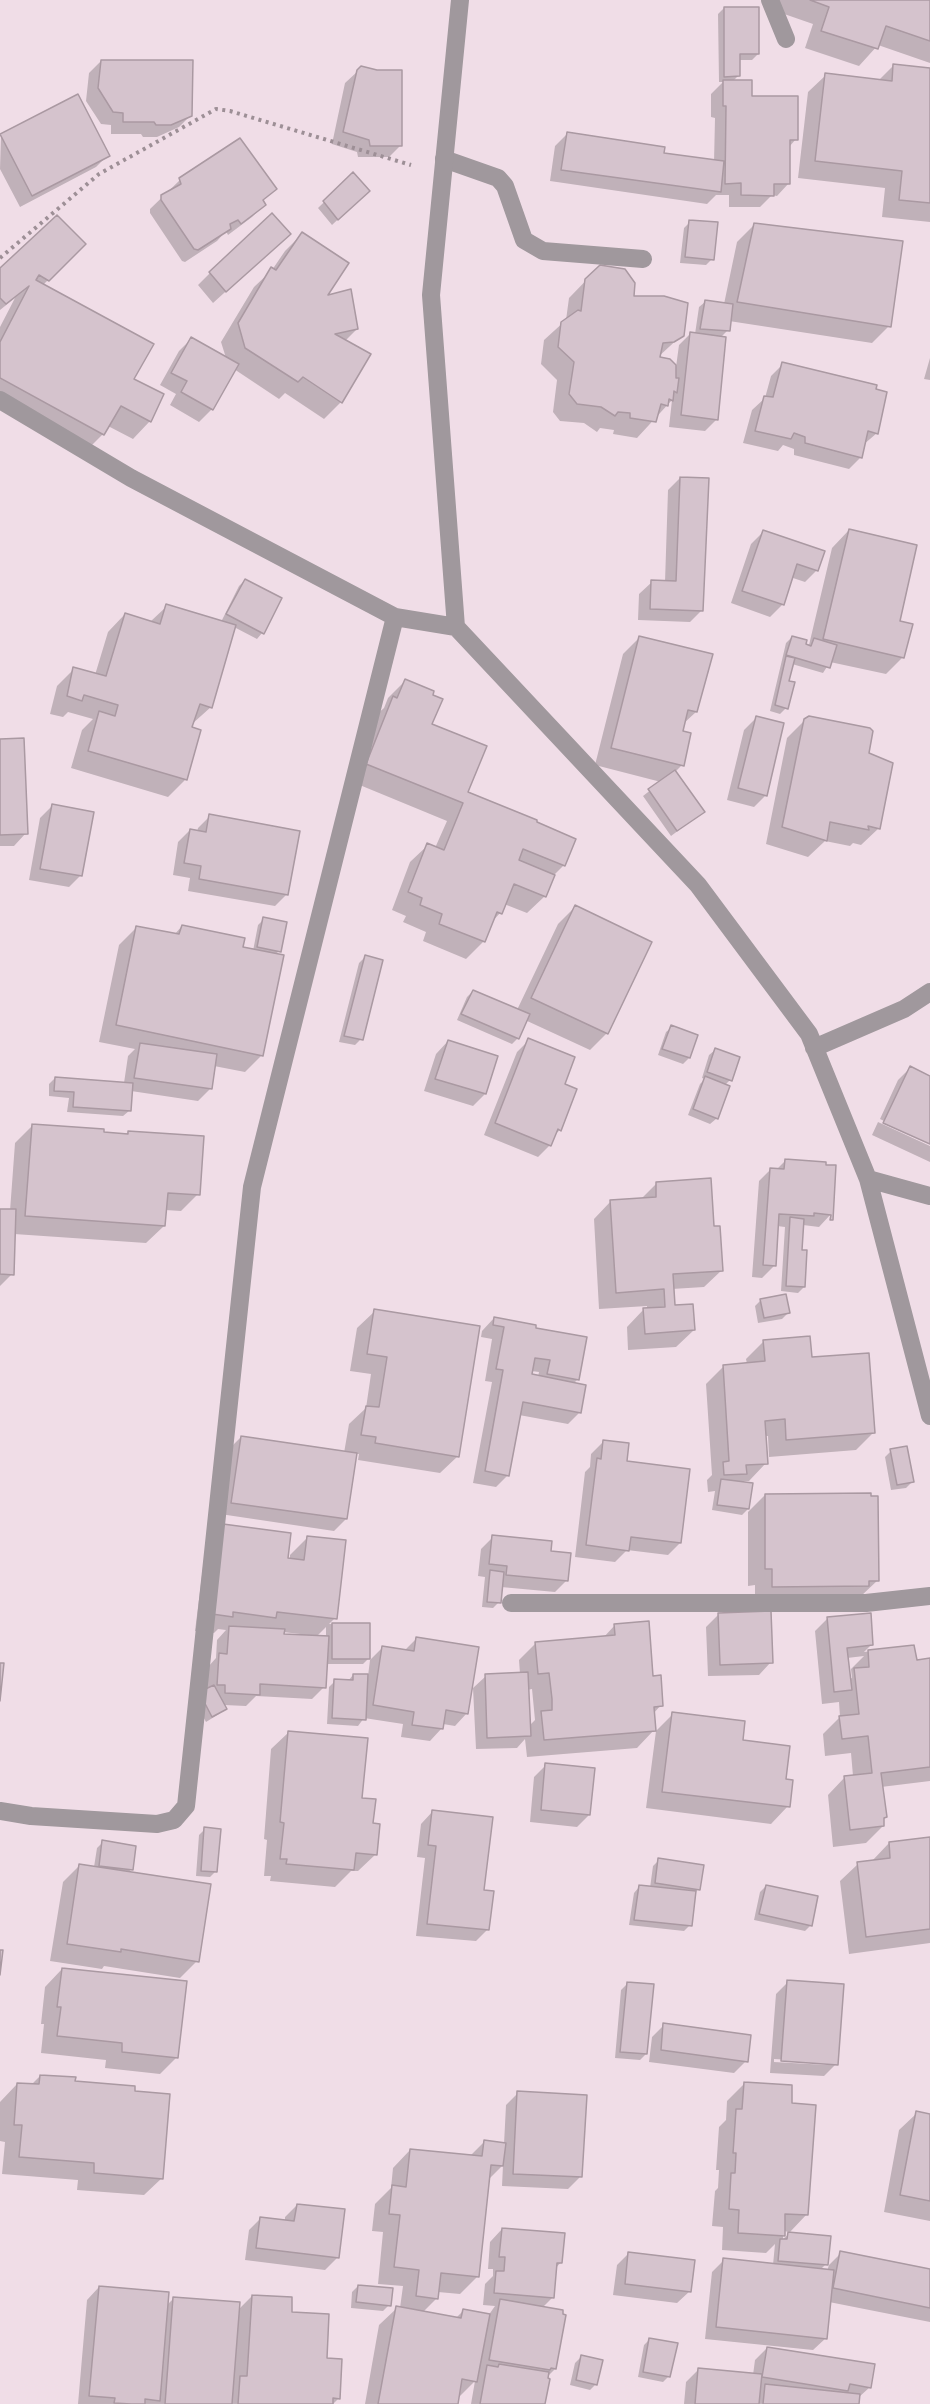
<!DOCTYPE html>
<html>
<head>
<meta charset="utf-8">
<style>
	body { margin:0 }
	canvas { display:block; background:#f0dde7 }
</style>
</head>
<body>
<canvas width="930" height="2404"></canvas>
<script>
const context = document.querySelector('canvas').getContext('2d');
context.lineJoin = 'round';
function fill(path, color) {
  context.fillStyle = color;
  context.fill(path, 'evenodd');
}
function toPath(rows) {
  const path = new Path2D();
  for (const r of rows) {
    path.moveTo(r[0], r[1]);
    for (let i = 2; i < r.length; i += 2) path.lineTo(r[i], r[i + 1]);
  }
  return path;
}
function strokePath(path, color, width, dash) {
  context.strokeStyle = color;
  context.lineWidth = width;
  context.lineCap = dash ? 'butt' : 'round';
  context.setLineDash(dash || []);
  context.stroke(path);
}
fill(toPath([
	[767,0,930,0,930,63,878,45,859,66,805,48,813,24,764,7],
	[724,8,758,54,752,60,738,60,738,76,732,82,796,139,789,147,789,183,777,196,772,195,760,207,729,207,729,195,716,195,707,204,550,181,555,146,567,134,662,154,714,162,715,118,711,117,711,94,723,82,719,82,718,14],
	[101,61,191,115,179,127,157,137,143,137,141,134,111,134,111,125,101,124,86,101,89,73],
	[894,65,930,70,930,222,882,217,885,188,798,178,808,92,826,75,878,81],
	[358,71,401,145,389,157,358,157,357,152,332,144,345,83],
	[1,136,108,155,96,167,20,207,0,169],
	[353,174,368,191,332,225,318,208],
	[180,180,275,189,262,201,264,205,252,217,228,235,226,231,217,241,185,262,182,261,150,213,150,209],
	[690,222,712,259,706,265,680,263,684,228],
	[754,225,889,326,872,343,729,321,728,330,721,337,717,419,705,431,669,427,672,400,637,438,613,434,614,430,600,428,597,432,584,423,560,421,553,412,557,380,541,364,544,340,566,320,569,298,600,266,632,297,682,335,657,358,669,361,676,367,679,345,691,333,695,334,699,307,705,302,724,304,737,242],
	[302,234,325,297,357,329,345,341,341,402,324,419,285,393,279,399,234,369,212,409,199,422,170,405,176,394,160,385,179,351,191,339,226,358,221,342,254,287,272,270,285,251],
	[84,244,43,285,132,379,162,395,150,421,133,439,108,426,103,434,86,451,0,405,0,327,15,298,0,310,0,270],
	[277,245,213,303,198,285,210,273],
	[930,358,930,380,924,379],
	[783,364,877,433,863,445,861,457,849,469,794,455,794,449,783,445,778,451,743,443,752,410,765,398,771,376],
	[680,478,702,610,690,622,638,620,639,594,652,582,665,582,668,490],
	[849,530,898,622,903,657,886,674,830,662,823,673,792,664,787,682,786,708,780,714,770,711,786,643,792,637,804,645,809,645,832,548],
	[763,532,817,570,805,582,793,578,783,604,770,617,731,603,751,544],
	[245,580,280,598,262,633,257,639,234,627,211,707,192,724,191,728,199,731,185,780,168,797,71,768,82,730,93,719,68,712,63,717,50,714,57,686,74,669,95,675,108,632,125,614,150,622,167,606,221,622,239,586],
	[640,637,696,712,683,724,682,765,675,772,703,812,671,836,643,796,661,782,595,765,623,654],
	[405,681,466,793,564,865,553,876,545,896,527,913,504,904,500,913,491,923,484,941,466,959,423,941,426,932,403,922,406,916,392,910,410,862,428,845,435,848,447,821,350,781,376,715,384,708,388,698],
	[756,718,766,795,754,807,727,800,744,730],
	[805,720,867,754,879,828,861,845,853,843,850,846,825,841,808,857,766,844,787,738],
	[0,741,26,833,14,846,0,846],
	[52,806,81,875,69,887,29,880,40,818],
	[210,816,287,894,275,906,188,891,190,878,173,875,178,842,190,830,197,832,198,828],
	[575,907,607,1033,590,1050,525,1020,518,1038,512,1044,457,1020,467,997,473,991,517,1010,558,924],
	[264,919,279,951,275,955,262,1055,245,1072,214,1066,210,1089,198,1101,131,1091,129,1111,123,1116,67,1112,69,1098,49,1096,49,1084,55,1078,124,1083,128,1056,135,1049,99,1042,119,945,137,927,174,935,182,926,253,951,258,925],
	[365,957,361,1039,355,1045,339,1042,359,963],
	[672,1027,689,1058,683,1064,658,1055,666,1032],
	[529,1040,563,1085,560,1130,553,1136,550,1145,538,1157,484,1135,517,1052],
	[448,1041,485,1094,473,1106,424,1091,436,1054],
	[715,1050,730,1080,725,1085,728,1086,716,1119,710,1124,688,1115,700,1084,705,1079,702,1078,709,1055],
	[910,1068,930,1077,930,1143,880,1119,898,1080],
	[878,1122,930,1146,930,1162,872,1135],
	[33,1125,125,1135,128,1132,198,1194,181,1211,165,1210,164,1226,146,1243,14,1234,12,1274,0,1286,0,1210,10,1211,15,1143],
	[786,1160,831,1214,819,1227,803,1225,800,1252,804,1287,798,1293,781,1291,785,1227,777,1226,774,1266,762,1278,752,1277,759,1181,771,1169,776,1170],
	[656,1184,713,1228,722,1270,704,1287,672,1289,674,1307,694,1330,676,1347,628,1350,627,1327,644,1309,647,1309,647,1306,599,1309,594,1219,611,1201,641,1199],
	[761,1300,788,1313,782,1319,758,1323,755,1306],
	[375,1311,458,1456,440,1473,358,1460,359,1454,356,1454,346,1519,334,1531,220,1514,229,1449,241,1437,344,1453,349,1424,366,1408,371,1374,350,1371,357,1328],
	[494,1318,578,1379,573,1384,580,1412,568,1424,519,1415,508,1475,496,1487,473,1483,492,1382,485,1381,492,1339,481,1337,482,1331],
	[531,1371,539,1372,538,1377,530,1375],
	[764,1341,810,1359,873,1433,856,1450,769,1457,768,1436,765,1436,766,1463,749,1481,738,1481,748,1509,742,1515,712,1510,715,1491,708,1492,707,1480,712,1475,706,1384,723,1367,747,1364,746,1359],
	[603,1442,625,1462,680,1543,668,1555,627,1550,615,1562,575,1557,585,1472,590,1467,591,1454],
	[891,1451,912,1482,906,1488,891,1490,885,1457],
	[765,1495,878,1580,860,1597,755,1604,755,1585,748,1586,748,1512],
	[308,1537,335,1618,329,1624,368,1625,369,1658,363,1664,326,1664,324,1687,312,1699,256,1696,246,1706,224,1705,225,1709,219,1714,206,1722,194,1699,208,1667,216,1658,217,1640,226,1630,218,1629,214,1633,195,1631,206,1543,290,1560,290,1555],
	[326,1627,326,1638,316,1637],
	[283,1632,300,1634,300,1636,282,1635],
	[493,1537,550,1552,567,1580,555,1592,501,1587,499,1602,493,1608,482,1607,485,1577,478,1576,481,1549],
	[718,1615,771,1662,759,1675,708,1676,706,1627],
	[827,1619,872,1644,864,1652,913,1646,915,1661,930,1660,930,1781,881,1787,886,1817,883,1820,883,1826,866,1843,833,1847,828,1795,845,1777,853,1776,851,1753,825,1756,823,1734,840,1717,839,1702,822,1704,815,1631],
	[864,1656,851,1669,852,1678,849,1679,847,1658],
	[615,1625,652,1678,661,1705,653,1714,654,1730,637,1748,527,1757,525,1739,517,1748,476,1749,473,1688,486,1676,520,1674,519,1660,536,1643,603,1638],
	[532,1689,535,1720,529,1726,527,1690],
	[416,1639,467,1713,455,1726,443,1724,442,1728,430,1741,401,1737,403,1724,364,1718,358,1726,327,1724,329,1687,335,1681,348,1681,353,1675,368,1676,370,1660,382,1648,404,1651],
	[673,1714,742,1741,785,1780,788,1806,771,1824,646,1808,656,1731],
	[289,1732,361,1799,372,1824,376,1854,358,1871,351,1871,335,1887,270,1881,271,1876,264,1876,267,1840,264,1839,271,1749],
	[546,1765,589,1815,577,1827,530,1822,534,1777],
	[433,1811,483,1891,488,1929,476,1941,416,1936,425,1858,417,1857,421,1824],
	[205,1829,216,1871,210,1877,196,1876,199,1835],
	[930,1838,930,1943,849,1954,840,1881,858,1864,872,1861,889,1843],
	[103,1842,131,1869,128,1873,197,1961,180,1978,104,1966,102,1969,50,1961,63,1882,80,1865,94,1867,97,1848],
	[659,1860,698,1889,694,1894,690,1925,684,1931,629,1925,634,1893,639,1887,650,1888,653,1866],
	[766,1886,811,1925,805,1931,754,1920,760,1892],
	[62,1969,177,2057,160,2074,105,2068,106,2060,41,2053,44,2024,41,2024,45,1987],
	[788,1982,836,2064,824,2076,770,2073,776,1994],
	[774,2059,827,2062,827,2065,774,2062],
	[627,1984,646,2054,640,2060,615,2058,621,1990],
	[664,2025,746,2061,734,2073,649,2062,652,2037],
	[40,2076,74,2082,162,2178,144,2195,77,2190,78,2180,2,2174,5,2142,0,2141,0,2102,17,2084,31,2085],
	[744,2084,790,2105,807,2214,790,2232,783,2231,783,2239,789,2234,826,2264,820,2270,827,2271,829,2265,841,2253,930,2271,930,2322,829,2302,826,2338,813,2350,705,2339,712,2272,724,2260,773,2265,775,2244,766,2253,722,2250,723,2227,712,2226,715,2191,718,2188,719,2170,716,2170,719,2127,726,2120,727,2101],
	[518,2093,580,2177,568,2189,502,2186,503,2165,488,2180,477,2277,460,2294,438,2292,437,2298,422,2313,455,2319,463,2311,488,2316,495,2306,483,2305,485,2284,493,2276,493,2269,488,2269,490,2242,502,2229,561,2262,555,2269,553,2297,542,2308,555,2369,545,2379,543,2404,471,2404,475,2381,457,2399,456,2404,365,2404,379,2325,397,2308,400,2308,403,2286,378,2284,383,2232,372,2231,375,2204,391,2188,393,2168,410,2150,469,2157,484,2142,504,2144,506,2105],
	[917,2113,930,2115,930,2221,884,2212,899,2130],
	[297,2205,337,2258,325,2270,245,2260,249,2230,261,2218,285,2221,285,2217],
	[629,2253,690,2291,677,2303,613,2295,617,2265],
	[358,2286,389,2305,383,2311,351,2308,352,2292],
	[99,2287,167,2305,174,2298,238,2310,252,2296,291,2313,325,2359,339,2398,333,2404,78,2404,87,2300],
	[650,2339,669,2376,663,2382,638,2377,644,2345],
	[767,2348,870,2387,858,2398,858,2404,684,2404,686,2382,698,2370,753,2375,755,2360],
	[581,2357,596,2384,590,2390,570,2385,575,2363]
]), '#0003');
const building = toPath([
	[810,0,930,0,930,41,886,26,878,49,821,31,829,7,810,0],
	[724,7,759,7,759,54,740,54,740,76,724,77,724,7],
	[101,60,193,60,192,116,171,125,156,125,154,122,123,122,123,113,113,112,98,88,101,60],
	[893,64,930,68,930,203,899,200,902,171,815,161,825,73,892,81,893,64],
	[361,66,377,70,402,70,402,146,370,146,369,140,343,132,357,70,361,66],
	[723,80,752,80,752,96,798,96,798,140,790,140,790,184,774,184,774,196,741,195,741,183,725,184,726,106,723,106,723,80],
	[78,94,110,156,32,196,0,134,78,94],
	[567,132,665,147,664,153,724,161,721,192,561,170,567,132],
	[240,138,277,189,263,200,266,205,241,224,238,220,230,224,231,229,198,250,194,249,161,200,161,195,181,184,179,178,240,138],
	[353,172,370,191,338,220,323,201,353,172],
	[272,213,291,234,226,292,209,272,272,213],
	[57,215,86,244,49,281,39,275,36,280,154,344,134,379,164,394,151,422,121,406,104,435,0,378,0,342,29,286,6,304,0,298,0,268,57,215],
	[689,220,718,222,714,260,685,257,689,220],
	[754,223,903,241,891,327,737,302,754,223],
	[302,232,349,263,328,295,351,289,358,329,335,334,371,354,342,403,303,377,298,382,245,348,238,323,271,267,276,270,302,232],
	[600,265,625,269,635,283,634,296,664,296,688,303,684,336,674,342,663,343,660,357,670,359,676,365,676,378,679,378,677,393,674,391,673,401,669,399,668,406,661,404,656,422,630,418,630,413,618,412,615,416,601,407,577,404,569,394,574,362,558,347,561,322,578,310,581,311,585,279,600,265],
	[705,300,733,304,730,331,700,329,705,300],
	[690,332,726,337,718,420,681,415,690,332],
	[191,337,239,364,213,410,181,392,187,381,171,373,191,337],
	[782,362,877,385,876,389,887,392,878,434,868,431,862,458,805,443,805,437,794,433,791,439,755,431,764,396,773,397,782,362],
	[680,477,709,478,703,611,650,609,651,580,676,581,680,477],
	[849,529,917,545,900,621,913,624,904,658,823,639,849,529],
	[763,530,825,551,818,571,797,564,784,605,742,591,763,530],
	[245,579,282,598,264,634,226,614,245,579],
	[166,604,236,625,212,708,200,704,192,727,201,730,187,780,88,751,99,711,115,716,118,705,84,695,82,701,67,696,73,667,106,676,125,613,160,624,166,604],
	[639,636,713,654,697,712,688,710,683,731,691,733,684,766,611,748,639,636],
	[792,636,807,640,806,644,811,646,814,638,837,645,830,668,786,655,792,636],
	[786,656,795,658,789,681,795,682,788,709,775,705,786,656],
	[405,679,434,691,433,695,443,699,432,724,487,746,468,792,537,820,537,822,576,839,565,866,523,849,519,860,555,875,546,897,514,884,502,914,497,912,485,942,439,924,442,914,420,905,422,898,408,892,427,843,444,850,463,803,366,764,393,696,397,698,405,679],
	[756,716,784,723,767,796,738,788,756,716],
	[809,716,870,728,873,731,869,753,893,763,880,829,868,826,869,830,830,822,827,841,782,827,804,719,809,716],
	[24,738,28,834,0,835,0,739,24,738],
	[675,770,705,812,677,831,648,789,675,770],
	[52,804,94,812,82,876,40,869,52,804],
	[209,814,300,831,288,895,199,879,201,866,184,863,190,829,206,832,209,814],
	[575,905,652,942,608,1034,531,998,575,905],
	[263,917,287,922,281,952,257,947,263,917],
	[182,925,245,938,243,947,284,955,263,1056,116,1025,136,926,179,934,182,925],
	[365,955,383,960,363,1040,344,1036,365,955],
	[473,990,530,1014,519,1039,461,1014,473,990],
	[671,1025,698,1035,690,1058,662,1049,671,1025],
	[528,1038,575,1057,565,1084,577,1089,561,1131,558,1129,551,1146,495,1123,528,1038],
	[448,1040,498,1056,486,1094,435,1079,448,1040],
	[140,1043,217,1054,212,1089,134,1078,140,1043],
	[715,1048,740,1057,732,1081,707,1072,715,1048],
	[910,1066,930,1076,930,1144,883,1123,910,1066],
	[705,1076,730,1086,718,1119,693,1109,705,1076],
	[55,1077,133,1083,131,1111,73,1107,74,1092,54,1091,55,1077],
	[32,1124,104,1129,104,1132,128,1134,128,1131,204,1136,200,1195,168,1193,165,1226,25,1216,32,1124],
	[785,1159,826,1162,826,1165,836,1165,833,1220,830,1220,831,1215,814,1213,814,1216,779,1214,776,1266,763,1265,770,1168,784,1169,785,1159],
	[711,1178,714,1226,720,1226,723,1271,673,1274,675,1305,693,1304,695,1330,645,1334,643,1308,665,1307,664,1289,616,1293,610,1200,656,1197,656,1182,711,1178],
	[0,1209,16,1209,14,1275,0,1274,0,1209],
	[790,1217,804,1219,802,1250,807,1250,805,1287,786,1286,790,1217],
	[786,1294,790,1313,764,1318,760,1299,786,1294],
	[374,1309,480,1326,459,1457,375,1443,376,1437,361,1435,366,1406,379,1407,387,1357,367,1354,374,1309],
	[494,1317,536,1325,536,1328,587,1337,579,1380,547,1374,550,1360,535,1358,532,1374,586,1385,581,1413,523,1402,509,1476,485,1471,503,1370,496,1369,504,1327,493,1325,494,1317],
	[810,1336,812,1357,869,1353,875,1433,786,1440,785,1419,765,1421,768,1464,746,1465,747,1474,724,1475,723,1462,729,1461,723,1365,765,1361,763,1340,810,1336],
	[241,1436,357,1453,347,1519,231,1503,241,1436],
	[603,1440,629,1443,627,1461,690,1469,681,1543,631,1537,629,1551,586,1545,597,1458,601,1459,603,1440],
	[907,1446,914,1482,897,1485,890,1449,907,1446],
	[721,1479,753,1483,749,1509,717,1505,721,1479],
	[871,1493,871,1496,878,1496,879,1581,869,1581,869,1586,772,1587,772,1569,765,1569,765,1494,871,1493],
	[223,1524,291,1533,288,1558,304,1560,307,1536,346,1540,337,1619,277,1612,276,1618,233,1612,233,1617,212,1614,223,1524],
	[492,1535,552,1541,551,1551,571,1553,568,1581,506,1575,507,1566,489,1564,492,1535],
	[490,1570,504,1572,501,1603,487,1602,490,1570],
	[771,1611,773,1663,720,1665,718,1613,771,1611],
	[871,1613,873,1645,847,1648,852,1690,834,1692,827,1617,871,1613],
	[649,1621,653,1676,661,1675,663,1706,654,1707,656,1731,544,1740,541,1711,552,1710,552,1699,549,1673,538,1674,535,1642,615,1635,614,1624,649,1621],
	[332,1623,370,1623,370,1659,332,1659,332,1623],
	[229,1626,285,1629,284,1634,329,1636,326,1688,260,1684,260,1695,225,1693,225,1685,217,1685,219,1653,227,1654,229,1626],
	[416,1637,479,1647,468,1714,446,1710,443,1729,412,1725,414,1712,373,1705,382,1646,414,1651,416,1637],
	[914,1645,917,1660,930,1658,930,1767,881,1773,887,1817,884,1818,884,1826,850,1830,844,1776,872,1773,868,1736,842,1739,839,1716,859,1714,854,1668,869,1667,868,1650,914,1645],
	[0,1663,4,1663,0,1701,0,1663],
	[528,1672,531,1736,487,1738,485,1674,528,1672],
	[353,1674,368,1674,366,1720,332,1718,334,1679,353,1680,353,1674],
	[214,1685,227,1709,212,1717,199,1692,214,1685],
	[672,1712,745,1721,743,1740,790,1746,786,1779,793,1780,790,1807,662,1792,672,1712],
	[288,1731,368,1738,362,1798,376,1799,373,1823,380,1824,377,1855,356,1853,354,1870,286,1864,287,1859,280,1859,284,1823,280,1822,288,1731],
	[545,1763,595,1768,590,1815,541,1810,545,1763],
	[432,1810,493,1817,484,1890,494,1891,489,1930,427,1924,436,1846,428,1845,432,1810],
	[204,1827,221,1829,217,1872,201,1871,204,1827],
	[930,1837,930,1929,866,1937,857,1862,890,1858,889,1842,930,1837],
	[102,1840,136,1846,133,1870,99,1866,102,1840],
	[658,1858,704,1865,700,1890,655,1883,658,1858],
	[79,1864,211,1884,199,1962,121,1949,121,1952,67,1944,79,1864],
	[639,1885,696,1891,692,1926,634,1920,639,1885],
	[766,1885,818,1896,812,1926,759,1914,766,1885],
	[0,1950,3,1950,0,1975,0,1950],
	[62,1968,187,1981,178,2058,122,2052,122,2043,57,2036,61,2007,57,2007,62,1968],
	[787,1980,844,1984,838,2065,781,2061,787,1980],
	[627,1982,654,1984,647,2054,620,2052,627,1982],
	[663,2023,751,2035,748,2062,661,2050,663,2023],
	[40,2075,76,2077,75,2081,135,2086,135,2091,170,2094,163,2179,94,2173,94,2163,19,2157,22,2125,14,2125,17,2083,39,2084,40,2075],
	[744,2082,792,2085,792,2103,816,2105,808,2215,785,2214,785,2236,738,2233,739,2210,729,2209,731,2173,735,2173,736,2153,733,2153,736,2109,742,2109,744,2082],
	[517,2091,587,2095,582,2177,513,2174,517,2091],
	[916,2111,930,2114,930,2201,900,2195,916,2111],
	[484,2140,506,2143,503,2166,491,2165,479,2277,441,2273,438,2299,416,2296,419,2270,394,2267,400,2215,389,2214,392,2185,406,2187,410,2149,482,2156,484,2140],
	[297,2204,345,2209,339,2258,256,2248,260,2217,294,2221,297,2204],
	[502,2228,565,2233,562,2263,557,2263,554,2298,494,2293,496,2271,504,2271,505,2257,499,2257,502,2228],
	[788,2232,831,2236,828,2265,778,2261,780,2239,787,2239,788,2232],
	[840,2251,930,2269,930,2308,833,2288,840,2251],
	[628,2252,695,2260,691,2292,625,2284,628,2252],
	[723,2258,834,2270,827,2339,716,2327,723,2258],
	[358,2285,393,2288,391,2306,356,2302,358,2285],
	[99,2286,169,2292,160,2401,145,2399,145,2404,131,2404,114,2403,115,2398,89,2396,99,2286],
	[252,2295,292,2297,292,2312,329,2314,327,2358,342,2359,340,2399,333,2398,333,2404,238,2404,240,2376,247,2376,252,2295],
	[173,2297,240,2302,232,2404,165,2404,173,2297],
	[500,2299,563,2310,563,2314,566,2315,556,2369,551,2368,550,2370,489,2360,500,2299],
	[396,2306,461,2318,463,2309,490,2314,477,2382,462,2379,458,2404,378,2404,396,2306],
	[649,2338,678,2343,670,2377,643,2372,649,2338],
	[767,2347,875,2364,871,2388,850,2384,848,2391,762,2377,767,2347],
	[581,2355,603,2360,597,2385,576,2380,581,2355],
	[499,2364,549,2372,548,2378,550,2379,545,2404,480,2404,487,2365,498,2367,499,2364],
	[698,2368,762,2374,759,2404,695,2404,698,2368],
	[765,2384,860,2394,859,2404,763,2404,765,2384]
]);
fill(building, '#d5c3cd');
strokePath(building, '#aa99a2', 1.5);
strokePath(toPath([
	[0,258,99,174,216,109,230,111,411,165]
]), '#9d8f96', 4, [3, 4.5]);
strokePath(toPath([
	[770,0,786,39],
	[444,159,498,178,505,186,524,240,543,251,643,259]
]), '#a0989d', 18);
strokePath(toPath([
	[460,0,431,295,456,627,698,885,809,1034,868,1179,930,1416],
	[0,400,131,478,395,617,456,627],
	[814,1048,904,1009,930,992],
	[868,1179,930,1196],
	[511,1603,866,1603,930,1596],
	[0,1811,31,1816,157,1824,174,1820,186,1806,252,1187,395,617]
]), '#a0989d', 18);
</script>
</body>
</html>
